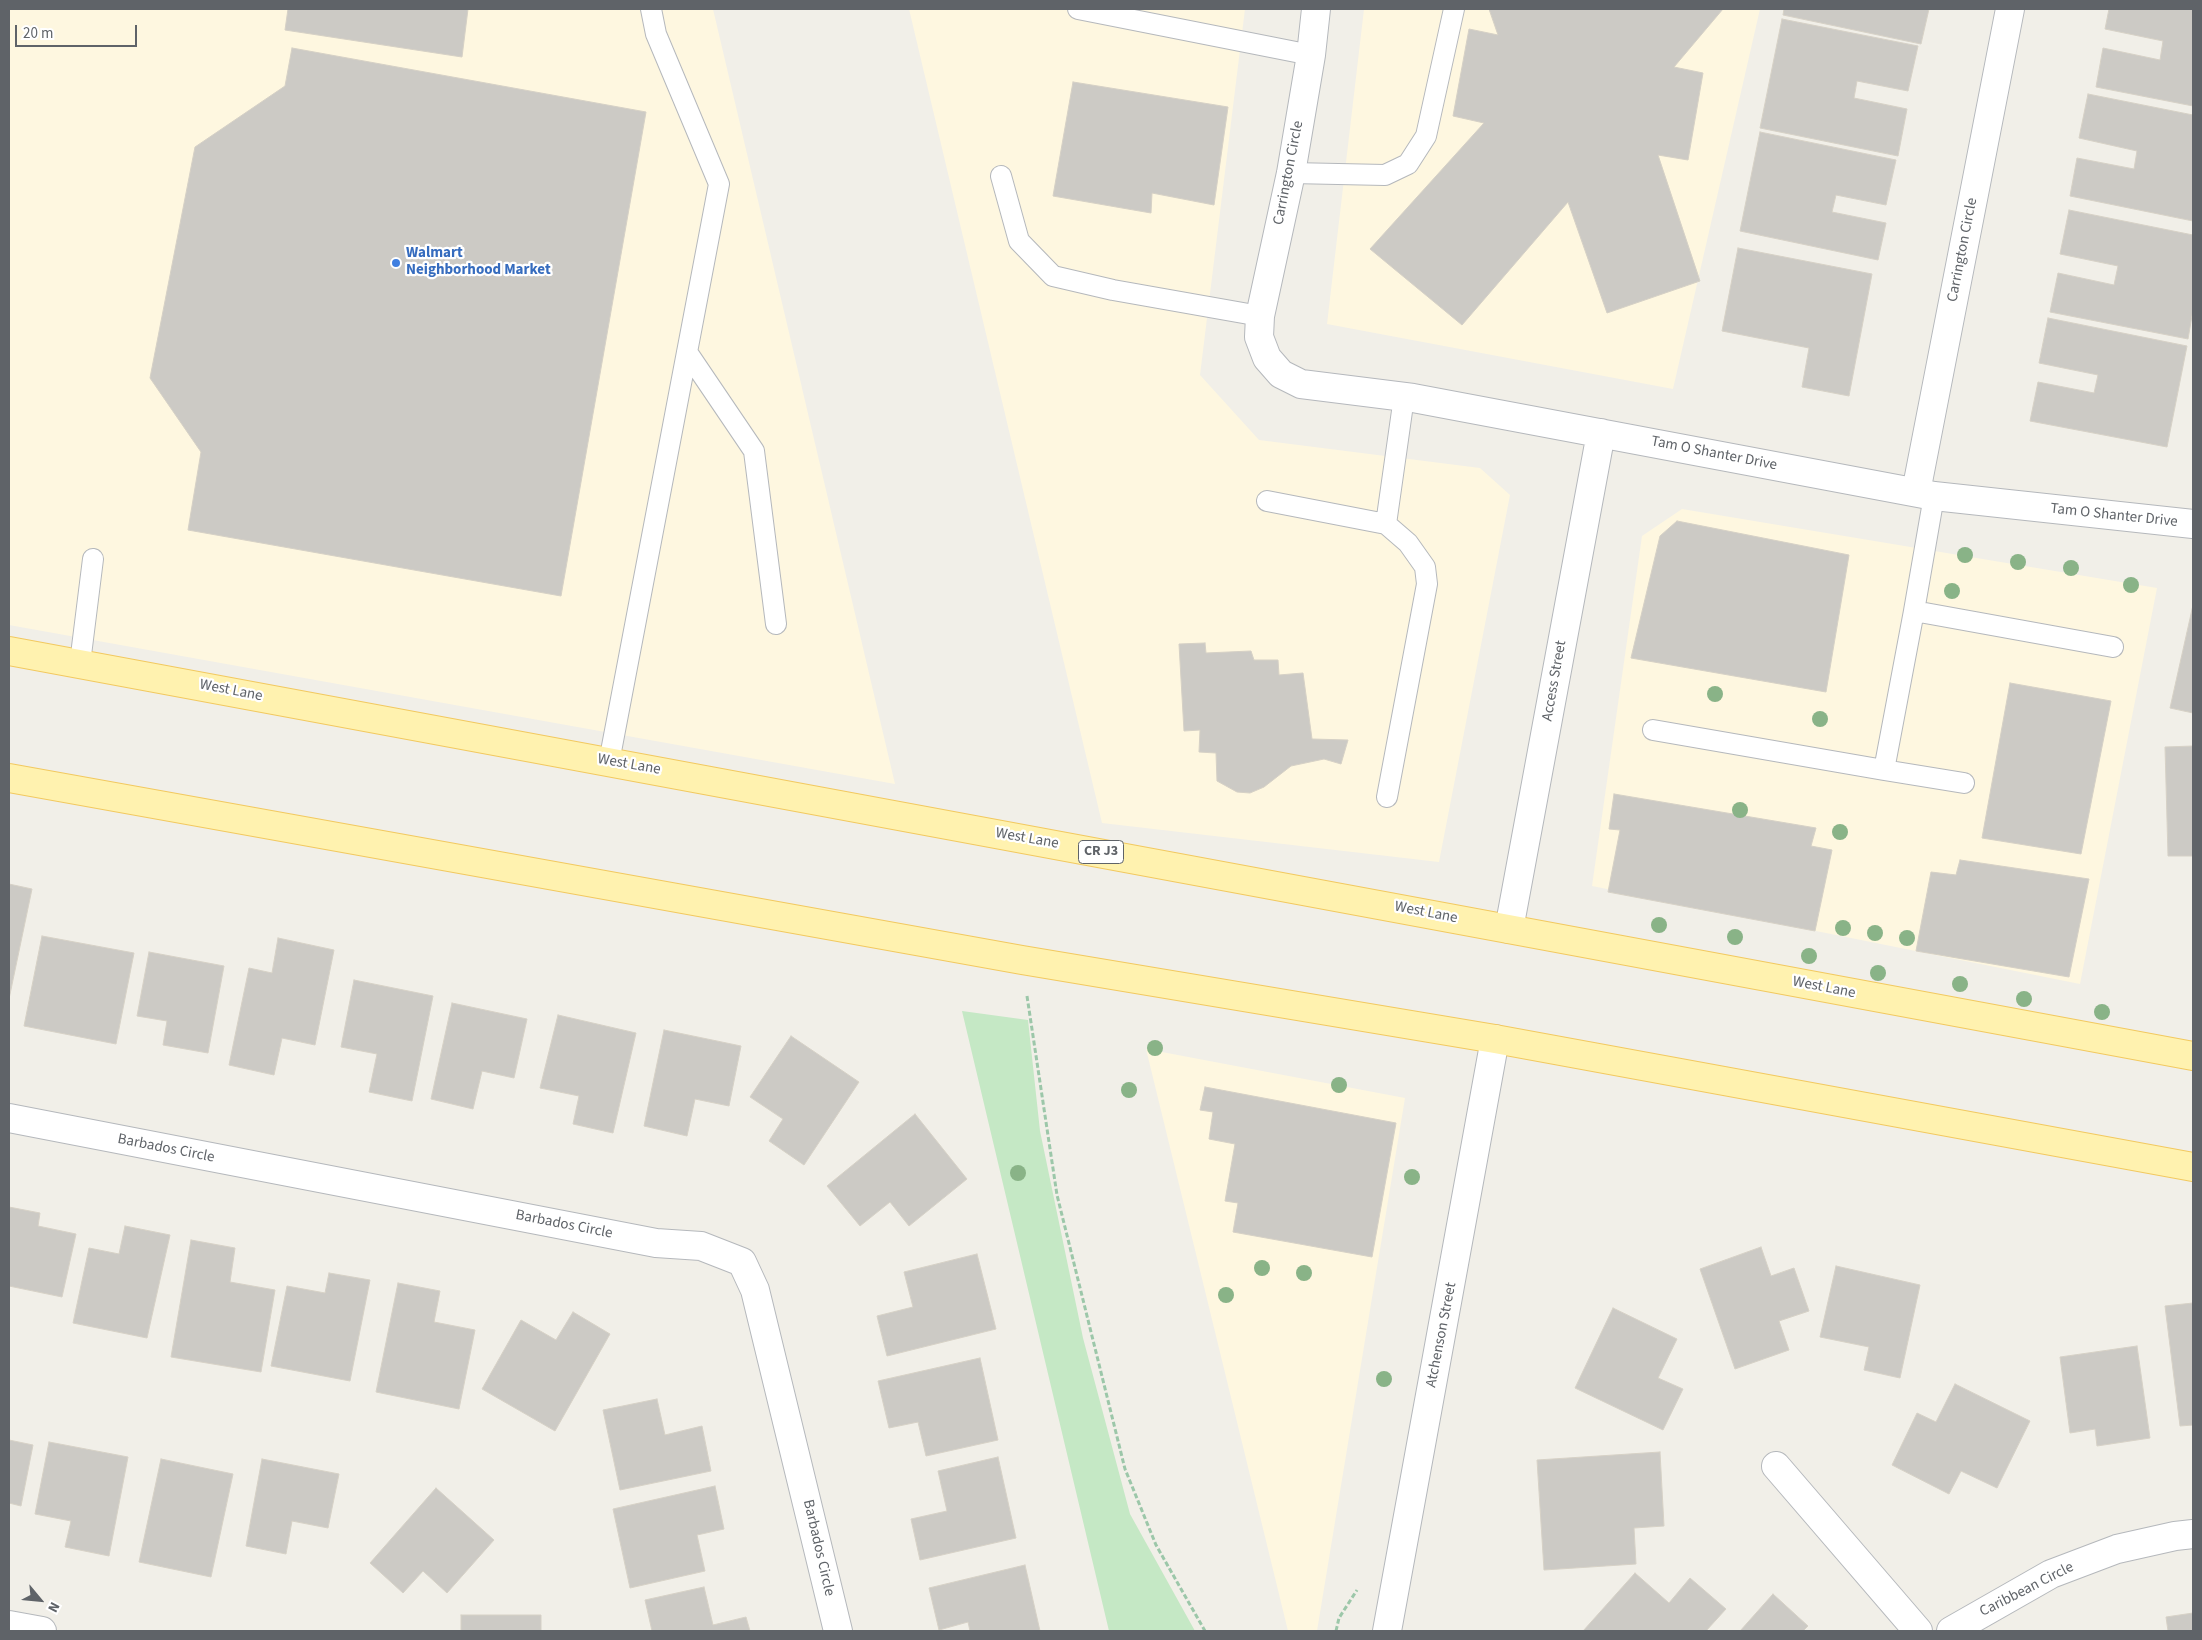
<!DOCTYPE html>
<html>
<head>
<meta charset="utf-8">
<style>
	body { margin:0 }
	#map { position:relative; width:2202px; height:1640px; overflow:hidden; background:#f1efe8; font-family:"Source Sans 3",sans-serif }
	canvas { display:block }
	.frame { position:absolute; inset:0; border:10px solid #5f6368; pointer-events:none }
	.north { position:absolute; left:15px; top:1575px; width:50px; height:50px; -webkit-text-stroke:4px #fff; paint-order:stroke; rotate:118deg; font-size:14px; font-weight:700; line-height:20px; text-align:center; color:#5f6368 }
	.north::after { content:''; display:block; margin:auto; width:18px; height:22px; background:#5f6368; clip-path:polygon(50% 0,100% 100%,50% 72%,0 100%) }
	.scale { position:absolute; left:15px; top:25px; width:122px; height:22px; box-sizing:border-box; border:2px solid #5f6368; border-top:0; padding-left:6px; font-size:15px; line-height:18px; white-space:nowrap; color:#5f6368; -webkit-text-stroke:4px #fff; paint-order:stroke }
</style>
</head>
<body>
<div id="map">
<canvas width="2202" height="1640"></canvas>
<div class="frame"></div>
<div class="north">N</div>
<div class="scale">20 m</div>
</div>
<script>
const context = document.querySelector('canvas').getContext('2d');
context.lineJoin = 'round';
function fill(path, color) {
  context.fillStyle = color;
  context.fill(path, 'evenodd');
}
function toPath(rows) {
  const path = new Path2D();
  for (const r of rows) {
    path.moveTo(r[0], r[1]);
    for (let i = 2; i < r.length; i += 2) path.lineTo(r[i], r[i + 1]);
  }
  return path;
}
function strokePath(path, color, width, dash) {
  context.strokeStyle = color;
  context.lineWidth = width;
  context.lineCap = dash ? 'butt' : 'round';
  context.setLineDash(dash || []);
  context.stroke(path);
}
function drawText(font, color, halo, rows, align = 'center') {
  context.font = font + ' "Source Sans 3",sans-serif';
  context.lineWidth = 4.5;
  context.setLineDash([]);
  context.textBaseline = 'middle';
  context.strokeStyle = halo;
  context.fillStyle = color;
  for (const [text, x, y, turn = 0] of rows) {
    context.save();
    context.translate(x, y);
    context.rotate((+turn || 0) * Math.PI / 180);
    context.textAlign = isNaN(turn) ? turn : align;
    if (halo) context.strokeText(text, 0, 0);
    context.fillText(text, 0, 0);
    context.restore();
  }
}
fill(toPath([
	[9,9,713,9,895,784,9,625],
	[909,9,1245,9,1200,375,1259,440,1480,468,1510,495,1439,862,1102,823],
	[1364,9,1760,9,1673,389,1327,324],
	[1682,509,2157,588,2080,984,1592,886,1642,536],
	[1146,1049,1405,1098,1317,1631,1288,1631]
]), '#fef7e0');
fill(toPath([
	[962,1011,1028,1020,1040,1131,1083,1338,1130,1514,1195,1631,1109,1631]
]), '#c5e8c5');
const building = toPath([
	[288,9,468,9,462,57,285,30,288,9],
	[1489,9,1723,9,1674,67,1703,73,1688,160,1658,155,1700,281,1607,313,1568,202,1462,325,1370,249,1484,123,1453,116,1469,29,1498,35,1489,9],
	[1784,9,1929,9,1921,44,1783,15,1784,9],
	[2109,9,2193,9,2193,106,2096,87,2103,48,2160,60,2163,41,2105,29,2109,9],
	[1782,19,1918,46,1908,91,1857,81,1854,98,1907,109,1898,156,1760,128,1782,19],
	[292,48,646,112,561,596,188,530,201,452,150,378,195,147,285,86,292,48],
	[1073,82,1228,107,1214,205,1152,193,1151,213,1053,196,1073,82],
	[2088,94,2193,115,2193,221,2070,196,2077,158,2134,169,2137,151,2079,138,2088,94],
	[1760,132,1896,160,1886,205,1836,195,1832,212,1886,223,1878,260,1740,231,1760,132],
	[2069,210,2193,235,2193,310,2188,339,2050,312,2058,273,2114,285,2118,266,2060,254,2069,210],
	[1738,248,1872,274,1849,396,1802,387,1809,348,1722,331,1738,248],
	[2048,318,2187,346,2167,447,2030,421,2038,382,2094,393,2098,375,2039,363,2048,318],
	[1677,521,1849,555,1826,692,1631,658,1660,536,1677,521],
	[2193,605,2193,713,2170,708,2193,605],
	[1205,643,1206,653,1251,651,1254,660,1278,660,1279,675,1303,673,1312,739,1348,740,1341,764,1324,759,1291,766,1264,787,1250,793,1237,792,1217,781,1216,753,1199,752,1200,730,1184,731,1179,644,1205,643],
	[2010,683,2111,701,2081,854,1982,838,2010,683],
	[2193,746,2193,856,2168,856,2165,747,2193,746],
	[1614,794,1816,828,1811,846,1832,850,1815,931,1608,892,1620,830,1609,829,1614,794],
	[1960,860,2089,879,2069,977,1916,951,1931,872,1956,875,1960,860],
	[9,884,32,889,9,999,9,884],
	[42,936,134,953,116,1044,24,1026,42,936],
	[278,938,334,950,315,1045,282,1038,274,1075,229,1065,249,968,272,973,278,938],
	[149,952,224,966,208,1053,163,1045,167,1021,137,1016,149,952],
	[354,980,433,996,412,1101,369,1092,377,1054,341,1047,354,980],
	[452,1003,527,1019,514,1078,482,1071,473,1109,431,1099,452,1003],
	[558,1015,636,1033,613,1133,573,1124,579,1096,540,1088,558,1015],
	[664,1030,741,1046,729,1106,695,1099,687,1136,644,1126,664,1030],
	[791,1036,859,1082,804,1165,769,1141,783,1119,750,1097,791,1036],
	[1205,1087,1396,1123,1372,1257,1233,1232,1238,1203,1225,1201,1235,1144,1209,1139,1213,1112,1200,1110,1205,1087],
	[915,1114,967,1179,909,1226,890,1202,860,1226,827,1186,915,1114],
	[9,1207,40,1213,38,1226,76,1234,62,1297,9,1286,9,1207],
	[125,1226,170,1235,147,1338,73,1323,89,1248,119,1254,125,1226],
	[191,1240,235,1248,230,1282,275,1290,261,1372,171,1357,191,1240],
	[1761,1247,1771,1276,1794,1268,1809,1311,1779,1321,1789,1350,1735,1369,1700,1269,1761,1247],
	[977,1254,996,1329,887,1356,877,1316,913,1307,904,1272,977,1254],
	[1836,1266,1920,1285,1900,1378,1864,1370,1869,1347,1820,1337,1836,1266],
	[329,1273,370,1280,350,1381,271,1366,287,1286,325,1293,329,1273],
	[398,1283,440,1291,434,1322,475,1330,459,1409,376,1392,398,1283],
	[2193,1303,2193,1425,2180,1426,2165,1306,2193,1303],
	[1613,1308,1677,1339,1658,1378,1683,1389,1663,1430,1575,1388,1613,1308],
	[573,1312,610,1334,555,1431,482,1389,521,1320,556,1340,573,1312],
	[2137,1346,2150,1438,2097,1446,2095,1429,2070,1433,2060,1357,2137,1346],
	[980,1358,998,1440,926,1456,918,1422,889,1428,878,1381,980,1358],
	[1955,1384,2030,1421,1997,1488,1961,1471,1949,1494,1892,1465,1917,1413,1936,1422,1955,1384],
	[657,1399,665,1435,702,1426,711,1471,620,1490,603,1410,657,1399],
	[9,1440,33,1445,21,1506,9,1503,9,1440],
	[49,1442,128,1457,109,1556,65,1547,71,1521,35,1514,49,1442],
	[1660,1452,1664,1526,1634,1528,1636,1564,1544,1570,1537,1460,1660,1452],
	[998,1457,1016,1538,920,1560,911,1519,947,1511,938,1471,998,1457],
	[161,1459,233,1474,211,1577,139,1562,161,1459],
	[262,1459,339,1474,328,1528,292,1521,286,1554,246,1546,262,1459],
	[715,1486,724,1529,697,1535,705,1571,630,1588,613,1509,715,1486],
	[436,1488,494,1540,447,1593,423,1571,403,1593,370,1563,436,1488],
	[1025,1565,1040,1631,970,1631,968,1622,939,1630,929,1588,1025,1565],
	[1635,1573,1669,1603,1690,1578,1726,1609,1706,1631,1583,1631,1635,1573],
	[704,1587,713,1625,746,1617,750,1631,652,1631,645,1600,704,1587],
	[1773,1594,1808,1626,1803,1631,1740,1631,1773,1594],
	[2193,1613,2193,1631,2168,1631,2166,1617,2193,1613],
	[461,1615,541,1615,541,1631,461,1631,461,1615]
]);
fill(building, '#cccac5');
strokePath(building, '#d6d1c6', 1);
const service = toPath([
	[1078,9,1311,55],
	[1291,173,1385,175,1408,164,1426,136,1454,9],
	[1001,176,1019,241,1053,276,1113,290,1260,316],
	[687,352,754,451,776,624],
	[1267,501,1386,524,1408,543,1425,567,1427,584,1387,797],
	[1386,524,1404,397],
	[1914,611,1934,496],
	[80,663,93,559],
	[1653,730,1884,770,1914,611,2113,647],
	[609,762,719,184,656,34,651,9],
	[1884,770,1964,783]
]);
const minor = toPath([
	[1316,9,1311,55,1291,173,1260,316,1259,337,1267,358,1281,374,1301,384,1413,398,1934,496,2193,524],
	[1916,492,2010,9],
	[1509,929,1601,433],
	[9,1118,656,1243,701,1246,742,1262,755,1290,838,1631],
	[1776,1466,1918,1631],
	[9,1625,42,1631],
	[1387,1631,1495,1039],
	[1951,1631,2051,1574,2117,1549,2175,1536,2193,1534]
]);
const primary = toPath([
	[9,651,2193,1056],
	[9,778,1022,960,1495,1039,2193,1167]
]);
strokePath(service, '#b5b8bc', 22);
strokePath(minor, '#b5b8bc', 30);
strokePath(primary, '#f2c960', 30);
strokePath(toPath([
	[1027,996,1057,1195,1125,1469,1156,1545,1205,1631],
	[1336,1631,1339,1618,1357,1590]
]), '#9cc7a9', 3, [5, 2.5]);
strokePath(service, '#fff', 20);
strokePath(minor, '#fff', 28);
strokePath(primary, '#fff2af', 28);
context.fillStyle = '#89b387';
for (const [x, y] of [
	[1965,555],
	[2018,562],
	[2071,568],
	[2131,585],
	[1952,591],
	[1715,694],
	[1820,719],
	[1740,810],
	[1840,832],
	[1659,925],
	[1843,928],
	[1875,933],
	[1735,937],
	[1907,938],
	[1809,956],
	[1878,973],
	[1960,984],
	[2024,999],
	[2102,1012],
	[1155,1048],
	[1339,1085],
	[1129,1090],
	[1018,1173],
	[1412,1177],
	[1262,1268],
	[1304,1273],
	[1226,1295],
	[1384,1379]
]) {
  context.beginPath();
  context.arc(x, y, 8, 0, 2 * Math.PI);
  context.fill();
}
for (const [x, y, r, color] of [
	[396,263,5,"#3f7fe0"]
]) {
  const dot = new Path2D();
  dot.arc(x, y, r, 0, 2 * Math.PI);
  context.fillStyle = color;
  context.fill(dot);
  strokePath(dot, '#fff', 2);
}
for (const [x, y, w] of [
	[1101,852,45]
]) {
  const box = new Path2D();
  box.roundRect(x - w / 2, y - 11.5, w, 23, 4);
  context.fillStyle = '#fff';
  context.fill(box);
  strokePath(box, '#5f6368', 1);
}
drawText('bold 14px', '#5f6368', null, [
	["CR J3",1101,852]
]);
drawText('15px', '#5f6368', '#fff', [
	["Carrington Circle",1289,173,-79],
	["Carrington Circle",1963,250,-79],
	["Tam O Shanter Drive",1714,454,11],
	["Tam O Shanter Drive",2114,516,6],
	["Access Street",1555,681,-80],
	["West Lane",231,691,11],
	["West Lane",629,765,10],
	["West Lane",1027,839,10],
	["West Lane",1426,913,11],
	["West Lane",1824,988,11],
	["Barbados Circle",166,1149,11],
	["Barbados Circle",564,1225,11],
	["Atchenson Street",1442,1335,-79],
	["Barbados Circle",818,1548,77],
	["Caribbean Circle",2027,1590,-27]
]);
drawText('bold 15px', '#366cbe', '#fff', [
	["Walmart",406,254],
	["Neighborhood Market",406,271]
], 'left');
</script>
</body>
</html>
